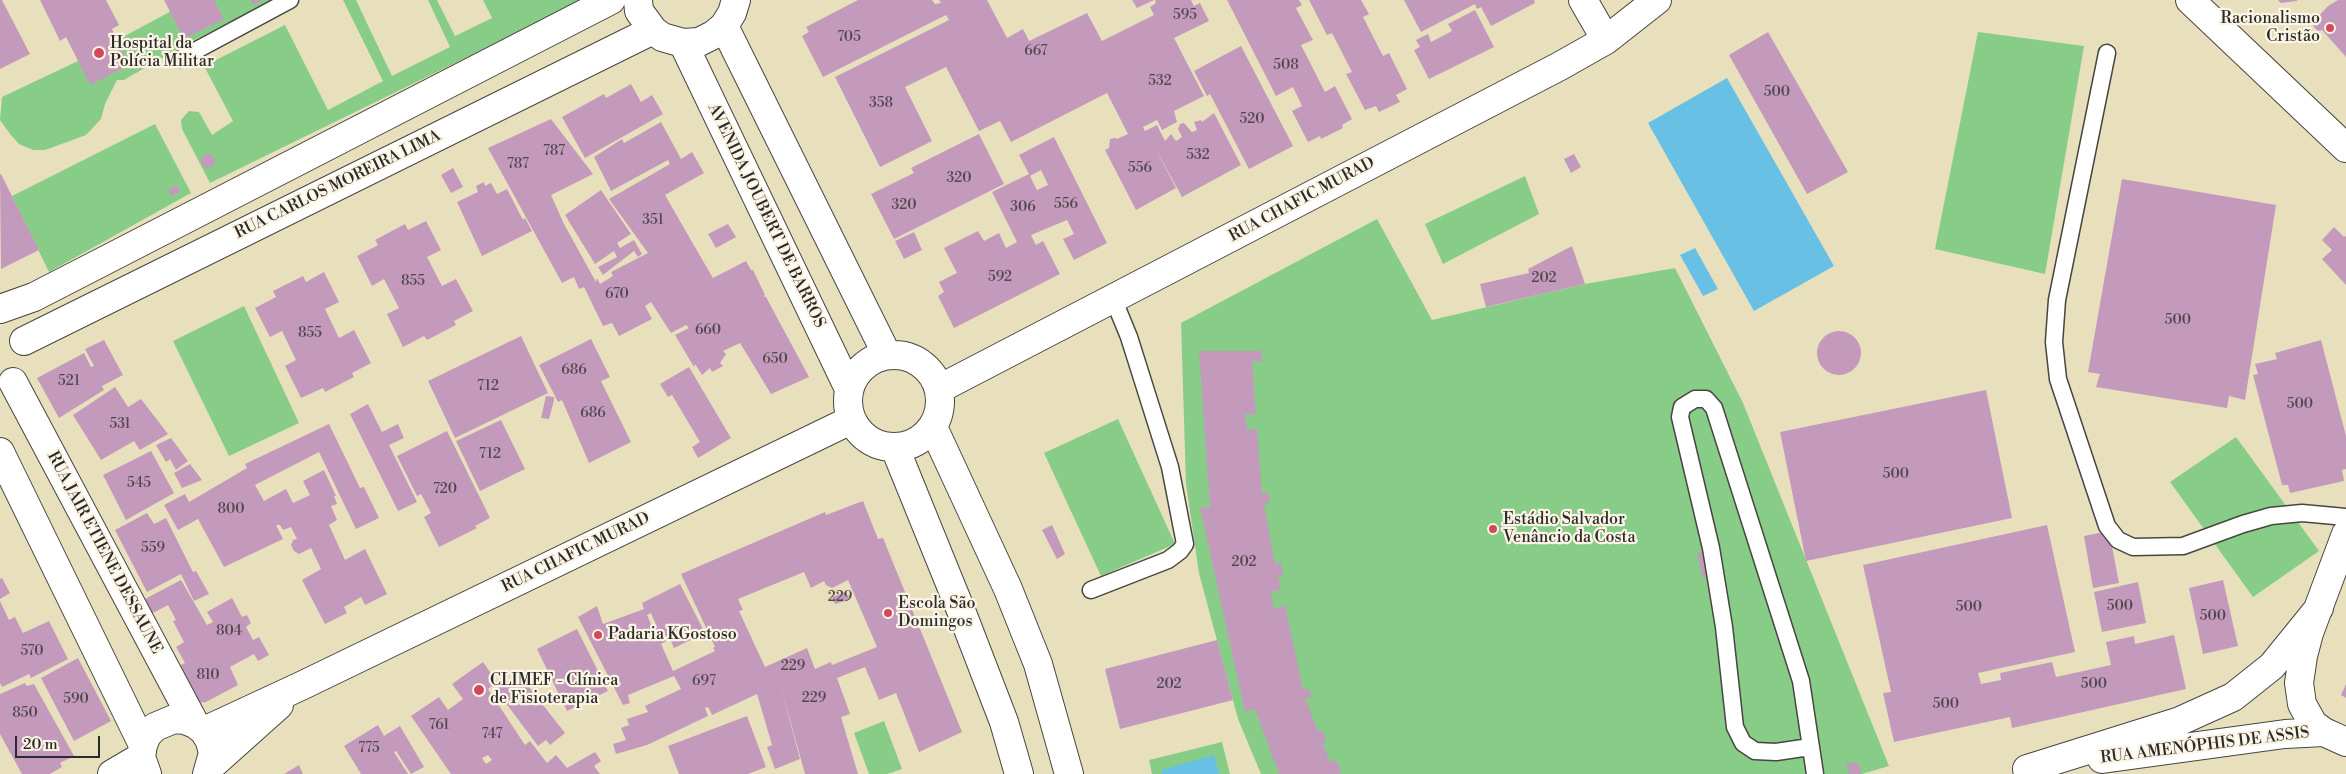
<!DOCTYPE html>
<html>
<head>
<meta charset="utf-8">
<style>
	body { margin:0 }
	#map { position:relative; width:2346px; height:774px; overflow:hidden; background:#e8e0bc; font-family:"Libre Bodoni",serif }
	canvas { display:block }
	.scale { position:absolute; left:15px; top:736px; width:85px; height:22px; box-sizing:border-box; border:2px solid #2b2b2b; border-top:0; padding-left:6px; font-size:15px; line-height:18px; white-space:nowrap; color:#2b2b2b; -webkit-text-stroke:4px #fcf5e5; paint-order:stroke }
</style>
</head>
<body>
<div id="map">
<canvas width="2346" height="774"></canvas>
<div class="scale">20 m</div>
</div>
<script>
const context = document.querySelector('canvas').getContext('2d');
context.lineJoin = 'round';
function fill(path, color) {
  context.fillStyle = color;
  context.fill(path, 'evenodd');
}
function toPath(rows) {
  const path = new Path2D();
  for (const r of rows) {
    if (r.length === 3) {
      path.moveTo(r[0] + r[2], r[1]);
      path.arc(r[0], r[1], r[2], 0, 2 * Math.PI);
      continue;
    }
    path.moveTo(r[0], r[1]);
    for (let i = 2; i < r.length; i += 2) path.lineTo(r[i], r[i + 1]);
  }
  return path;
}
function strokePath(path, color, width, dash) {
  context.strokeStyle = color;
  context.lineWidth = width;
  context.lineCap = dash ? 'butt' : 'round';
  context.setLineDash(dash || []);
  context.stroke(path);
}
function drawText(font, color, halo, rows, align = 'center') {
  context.font = font + ' "Libre Bodoni",serif';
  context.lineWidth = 4.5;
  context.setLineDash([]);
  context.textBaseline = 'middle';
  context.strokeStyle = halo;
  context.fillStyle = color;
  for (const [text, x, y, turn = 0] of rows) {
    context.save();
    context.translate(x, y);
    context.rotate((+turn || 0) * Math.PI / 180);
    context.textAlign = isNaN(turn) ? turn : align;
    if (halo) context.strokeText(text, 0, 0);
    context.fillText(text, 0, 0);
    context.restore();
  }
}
fill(toPath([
	[192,0,275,0,188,43,124,80,117,80,105,104,101,119,86,135,45,150,33,150,19,144,10,134,0,120,2,97,78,61],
	[343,0,356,0,392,76,450,47,428,0,437,0,455,36,492,18,483,0,584,0,210,183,182,129,181,120,189,111,199,112,212,135,233,121,204,66,285,25,328,110,383,81],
	[1978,32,2084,46,2045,274,1935,249],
	[155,124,191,193,49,272,12,196],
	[1525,176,1539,214,1443,264,1425,224],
	[1377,219,1432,320,1585,284,1675,268,1743,403,1889,766,1862,774,1261,774,1238,719,1199,573,1186,484,1181,323],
	[244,306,299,423,229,456,173,341],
	[1118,419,1175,544,1101,576,1044,453],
	[2236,437,2319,551,2253,597,2170,482],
	[884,721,902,769,887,774,869,774,854,733],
	[1222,742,1230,774,1152,774,1149,760]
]), '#87cd88');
fill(toPath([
	[1727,78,1834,266,1754,311,1648,123],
	[1695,248,1718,289,1703,296,1680,255],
	[1214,755,1219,774,1162,774,1161,770]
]), '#68c1e5');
fill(toPath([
	[0,0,2,0,30,54,0,69],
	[40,0,106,0,119,25,112,29,129,65,90,85,66,37,60,41],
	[164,0,214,0,224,19,184,39],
	[251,0,263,0,253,5],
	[858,0,932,0,935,4,941,3,939,0,987,0,1007,38,1023,29,1029,41,1087,13,1102,41,1154,15,1150,7,1156,3,1155,0,1191,0,1194,6,1200,3,1209,21,1174,38,1204,96,1174,111,1177,122,1162,130,1157,120,1143,127,1145,131,1157,125,1165,141,1171,134,1176,141,1182,137,1178,129,1180,124,1184,123,1192,132,1197,130,1194,122,1201,120,1202,122,1214,113,1241,165,1182,197,1154,146,1176,188,1136,210,1105,150,1109,148,1110,139,1115,138,1117,139,1128,134,1107,93,1011,142,1000,121,979,131,946,67,905,87,932,141,880,167,835,77,949,20,946,15,823,77,802,36,809,32,806,27],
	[1132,0,1154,0,1137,8],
	[1227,0,1299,0,1302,5,1296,8,1313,40,1301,45,1325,92,1335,86,1352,119,1342,125,1343,128,1321,139,1320,136,1308,142,1292,111,1302,106,1293,87,1276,96],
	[1309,0,1361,0,1369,14,1363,17,1383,56,1389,53,1407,89,1396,95,1400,102,1379,112,1376,106,1365,110,1346,74,1352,72,1332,33,1327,35],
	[1404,0,1534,0,1535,3,1491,26,1481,7,1477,9,1475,4,1421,32],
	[2278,0,2297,0,2297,1,2281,3],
	[2338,0,2346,0,2346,57,2322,30,2318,31,2313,26,2313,22,2328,6],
	[1475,10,1494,47,1429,79,1414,50,1420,47,1416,40,1428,34,1431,42,1452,31,1448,24],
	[1768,32,1848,172,1807,194,1729,55],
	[1241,46,1293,146,1249,169,1210,94,1207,96,1194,71],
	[631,84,641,102,652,95,663,114,585,158,562,117,604,94,606,98],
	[551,119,593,174,551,195,564,224,596,282,597,278,600,284,613,276,611,272,648,253,609,199,670,164,668,160,611,191,594,157,622,139,624,143,661,122,681,159,692,152,704,173,665,195,692,242,713,278,746,261,751,270,753,270,765,295,763,296,766,297,809,377,771,394,740,343,723,351,726,354,720,363,723,366,712,372,710,368,702,375,695,364,694,367,675,335,689,328,686,325,671,333,651,302,645,306,652,319,619,336,612,323,603,326,584,287,579,289,574,277,562,283,488,148],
	[979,134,1004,184,894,239,871,194,914,173,911,168],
	[1054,137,1107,243,1074,260,1063,239,1074,234,1067,220,1031,235,1036,245,1043,241,1060,274,954,328,938,296,944,292,939,282,957,273,944,248,978,231,984,241,999,233,1006,248,1017,242,992,192,1029,174,1019,155],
	[1041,170,1048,185,1037,190,1030,176],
	[208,161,7],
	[1574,154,1581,167,1571,173,1564,159],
	[453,168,463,187,451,193,441,175],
	[1,174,39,250,1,269,0,175],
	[2122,179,2276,205,2245,400,2229,396,2227,408,2096,387,2100,374,2088,372],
	[484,182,485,186,491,183,497,194,507,189,523,220,525,218,532,231,482,256,457,202,478,192,476,186],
	[177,185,180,192,171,196,168,189],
	[601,190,631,234,617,243,620,248,634,240,642,254,638,257,634,251,603,275,598,267,617,257,614,251,595,264,565,215],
	[426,221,441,250,427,257,442,286,456,279,473,311,454,321,456,325,427,340,424,336,403,347,387,314,399,308,384,279,372,286,357,256,378,245,375,240,405,224,408,230],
	[728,224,736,237,716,248,708,234],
	[2334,227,2344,237,2346,236,2346,285,2322,259,2332,250,2322,240],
	[914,232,922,250,904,259,895,241],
	[1572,246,1585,284,1486,307,1480,284,1529,273,1528,269],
	[324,272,339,302,325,309,339,338,354,330,371,363,352,373,354,377,325,392,323,388,301,398,285,366,296,360,282,331,270,337,255,308,276,297,273,291,303,276,306,282],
	[1839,353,22],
	[521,336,548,393,455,438,428,381],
	[591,339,610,377,601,381,631,442,589,463,562,400,558,402,539,365],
	[104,340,123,375,102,386,104,390,59,418,37,378,84,353,91,367,94,366,85,349],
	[2321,340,2346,436,2346,469,2342,470,2344,481,2290,493,2288,485,2282,485,2253,375,2258,374,2255,364,2277,359,2275,353],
	[1199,351,1261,351,1262,362,1252,361,1256,415,1245,414,1247,430,1257,428,1262,494,1268,492,1270,502,1264,504,1275,564,1281,562,1283,575,1278,576,1281,589,1271,592,1274,609,1285,605,1303,689,1309,689,1312,697,1305,698,1318,731,1322,730,1327,742,1322,743,1330,761,1337,761,1341,773,1338,774,1279,774,1255,709,1245,712,1200,507,1210,508],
	[689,367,731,438,698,458,692,447,700,442,672,395,685,388,668,397,660,384],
	[115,387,128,407,141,399,168,434,140,450,134,441,101,460,73,415],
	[1986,390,2012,518,1806,561,1780,432],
	[546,396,554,397,554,400,549,419,541,418],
	[368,404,382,432,398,424,404,438,389,445,417,502,398,511,350,414],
	[501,420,525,469,480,491,456,441],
	[329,424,360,488,364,487,379,518,356,529,319,452,255,485,264,501,286,489,293,503,310,495,303,481,324,470,336,496,334,496,337,504,331,506,337,520,329,525,345,560,365,549,387,594,365,605,361,597,344,607,347,613,325,624,302,580,321,569,311,548,299,554,294,551,291,545,293,540,297,539,291,527,283,530,280,525,276,525,283,539,224,567,198,519,178,530,164,505,185,494,189,502,247,468,245,464],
	[447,431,490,518,475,526,477,528,439,547,424,517,431,513,421,494,417,496,397,456],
	[171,438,188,461,176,470,170,459,166,462,156,445],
	[151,451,174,493,126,520,103,475],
	[190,464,202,480,182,488,174,473],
	[863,501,878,539,883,538,962,732,919,752,896,693,879,700,865,667,837,678,850,714,841,717,858,774,805,774,780,684,800,759,775,769,767,747,772,745,757,694,712,715,708,707,705,708,708,716,647,745,616,754,613,744,626,740,621,728,629,725,627,719,648,712,645,706,681,689,674,676,628,695,630,703,623,705,578,617,597,606,603,624,644,609,642,603,680,584,705,633,674,648,670,639,661,644,673,671,715,651,713,648,715,647,681,574,825,512,826,515],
	[804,572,811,588,824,581,826,585,832,588,848,580,877,647,832,665,831,662,815,669,807,648,765,667,739,611,743,610,738,599],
	[651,613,657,627,653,629,647,615],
	[147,513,154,524,166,518,193,572,196,571,209,594,194,601,181,574,147,592,115,530],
	[1052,525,1065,554,1057,559,1042,530],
	[2047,525,2075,652,1978,673,1981,684,2001,680,2000,673,2052,662,2056,677,2111,665,2106,642,2134,636,2135,644,2174,635,2186,689,2012,728,2010,717,1894,742,1883,693,1891,692,1863,565],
	[2109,531,2119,583,2093,588,2084,536],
	[1703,551,1709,576,1703,578,1697,553],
	[2,578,10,593,0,599,0,579],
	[181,580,207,625,213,622,207,612,232,598,242,617,247,615,251,623,246,627,253,640,259,637,269,655,258,661,254,654,230,667,238,685,206,702,197,703,177,667,185,663,176,647,184,642,173,621,176,620,168,605,151,614,143,600],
	[2223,580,2238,646,2203,654,2189,588],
	[2138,582,2146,623,2102,632,2094,592],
	[846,592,849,600,835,604,832,597],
	[0,601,9,620,15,617,23,633,49,621,68,659,31,678,29,674,2,687,0,683],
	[577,629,608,691,567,711,537,649],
	[1217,640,1233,700,1120,729,1105,669],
	[78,658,111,721,74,741,41,678],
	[483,662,497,682,488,689,525,745,530,741,547,763,556,755,567,768,595,752,601,761,594,766,600,774,451,774,411,716,439,697,448,710,463,699,452,684],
	[488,755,492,760,486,764,482,758],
	[518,673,565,733,550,745,546,740,538,746,496,690],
	[25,683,27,686,34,684,74,756,60,763,62,767,50,774,22,774,0,734,0,694],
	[2346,684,2346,698,2341,695],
	[747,716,766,767,748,774,679,774,668,746],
	[378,725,384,736,400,726,424,767,411,774,396,751,394,752,408,774,361,774,344,746],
	[1858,762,1861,774,1849,774,1846,764],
	[299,765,303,774,284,774]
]), '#c49abc');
const service = toPath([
	[2107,53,2057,300,2054,342,2058,379,2107,526,2118,540,2133,547,2183,546,2243,524,2271,516,2302,513,2346,517],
	[180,59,290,0],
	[1091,590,1168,560,1180,551,1185,544,1170,467,1129,337,1113,298],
	[1810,747,1776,752,1755,751,1743,743,1735,727,1724,627,1711,548,1680,417,1682,407,1695,399,1706,399,1714,408,1801,681,1815,774]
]);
const minor = toPath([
	[638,0,639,11,653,30,662,37,683,43,699,42,713,35,724,26,732,13,736,0],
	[1583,0,1606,40],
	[2190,0,2346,148],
	[724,26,887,355],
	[683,43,849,389],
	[0,309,34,297,611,0],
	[24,341,653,30],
	[894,401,46],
	[13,382,195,724],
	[939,389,1560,66,1606,40,1657,0],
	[933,427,1008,589,1038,664,1069,774],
	[895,448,962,613,1004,722,1019,774],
	[0,452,143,745],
	[2346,534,2309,633,2303,656,2299,683,2302,704,2313,724,2324,732,2346,742],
	[204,731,301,686,851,420],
	[2102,759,2285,734,2324,732],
	[212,765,279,705],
	[2027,769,2180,721,2233,697,2272,666,2319,608],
	[112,774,141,757],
	[147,774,141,757,143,745,147,735,155,727,174,719,185,720,195,724,204,731,210,741,213,753,207,774]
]);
strokePath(service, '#474641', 19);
strokePath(minor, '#474641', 30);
strokePath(service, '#fff', 16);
strokePath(minor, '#fff', 28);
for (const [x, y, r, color] of [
	[2330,28,5,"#d1495b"],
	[99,53,6,"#d1495b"],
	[1493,529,5,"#d1495b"],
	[888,613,5,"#d1495b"],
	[598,635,5,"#d1495b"],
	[479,690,6,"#d1495b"]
]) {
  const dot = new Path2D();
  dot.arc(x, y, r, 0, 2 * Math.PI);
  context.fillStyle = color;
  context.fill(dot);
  strokePath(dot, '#fcf5e5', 2);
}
drawText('14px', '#51474f', null, [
	["595",1185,16],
	["705",849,38],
	["667",1036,52],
	["508",1286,66],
	["532",1160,82],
	["500",1777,93],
	["358",881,104],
	["520",1252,120],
	["787",554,152],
	["532",1198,156],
	["787",518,165],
	["556",1140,169],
	["320",959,179],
	["556",1066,205],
	["320",904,206],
	["306",1023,208],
	["351",653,221],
	["592",1000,278],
	["202",1544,279],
	["855",413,282],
	["670",617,295],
	["500",2178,321],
	["660",708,331],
	["855",310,334],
	["650",775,360],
	["686",574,371],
	["521",69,382],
	["712",488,387],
	["500",2300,405],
	["686",593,414],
	["531",120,425],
	["712",490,455],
	["500",1896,475],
	["545",139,484],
	["720",445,490],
	["800",231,510],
	["559",153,549],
	["202",1244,563],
	["229",840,598],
	["500",2120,607],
	["500",1969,608],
	["500",2213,617],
	["804",229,632],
	["570",32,652],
	["229",793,667],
	["810",208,676],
	["697",704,682],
	["202",1169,685],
	["500",2094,685],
	["229",814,699],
	["590",76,700],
	["500",1946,705],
	["850",25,714],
	["761",439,726],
	["747",492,735],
	["775",369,749]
]);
drawText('16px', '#2b2b2b', '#fcf5e5', [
	["Racionalismo",2320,19,"right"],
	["Cristão",2320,37,"right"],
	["Hospital da",110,44],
	["Polícia Militar",110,62],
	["Estádio Salvador",1503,520],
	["Venâncio da Costa",1503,538],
	["Escola São",898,604],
	["Domingos",898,622],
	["Padaria KGostoso",608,635],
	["CLIMEF - Clínica",490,681],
	["de Fisioterapia",490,699]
], 'left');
drawText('16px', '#2b2b2b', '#fcf5e5', [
	["RUA CARLOS MOREIRA LIMA",338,185,-26],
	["RUA CHAFIC MURAD",1302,200,-28],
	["AVENIDA JOUBERT DE BARROS",766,216,64],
	["RUA JAIR ETIENE DESSAUNE",104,553,62],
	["RUA CHAFIC MURAD",576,553,-26],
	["RUA AMENÓPHIS DE ASSIS",2205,746,-7]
]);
</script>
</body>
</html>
